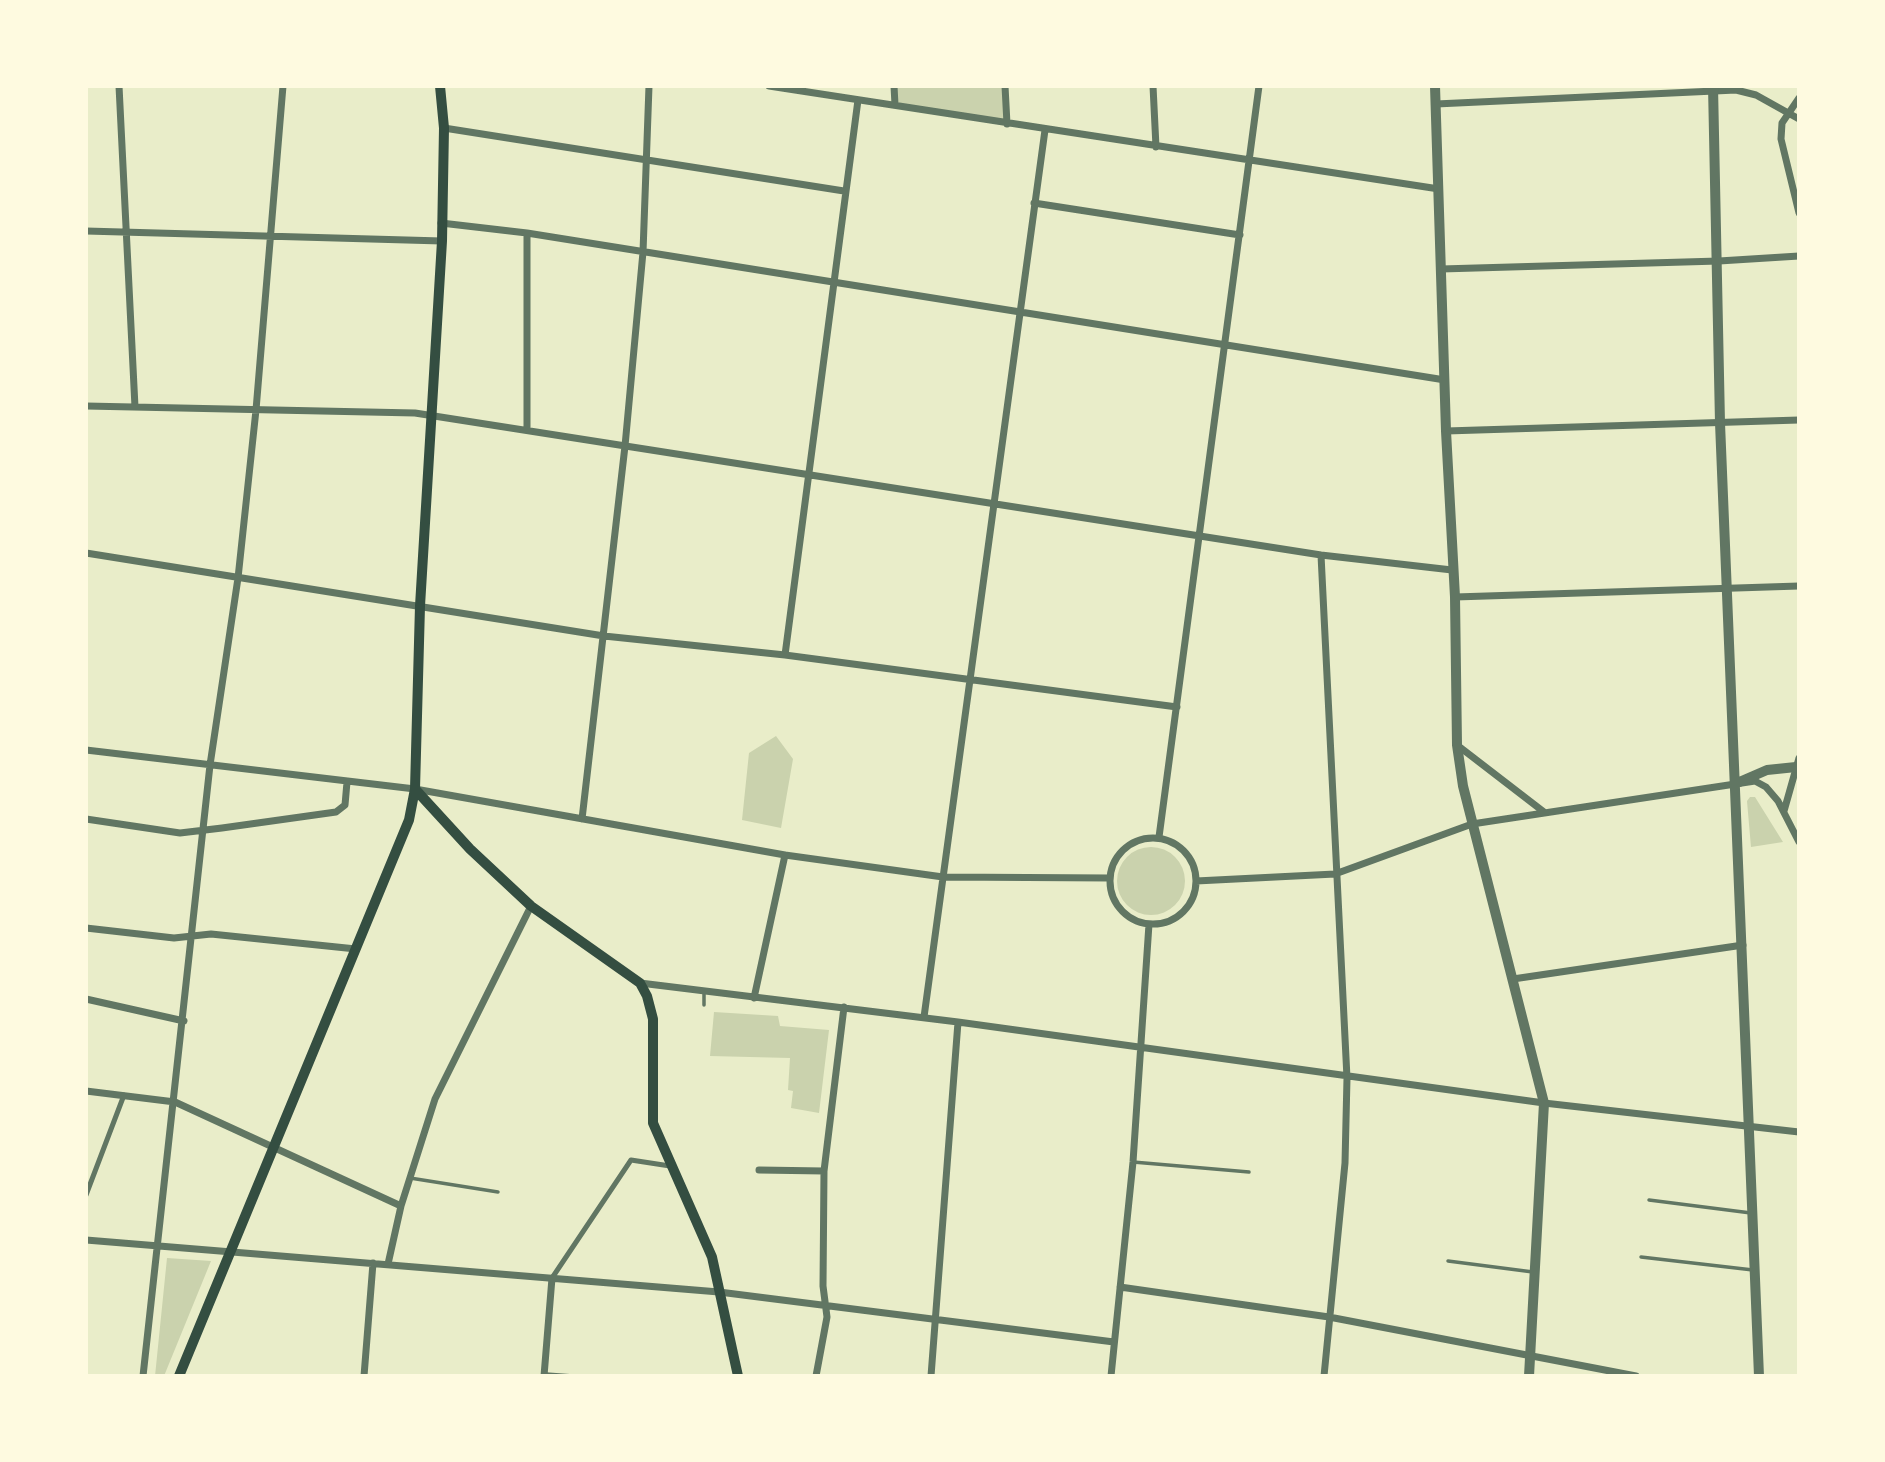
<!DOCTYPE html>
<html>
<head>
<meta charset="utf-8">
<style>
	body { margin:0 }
	#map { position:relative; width:1885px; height:1462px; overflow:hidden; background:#e9edc9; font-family:Arial,sans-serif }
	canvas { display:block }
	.frame { position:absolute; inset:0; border:88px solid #fefae0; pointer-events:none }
</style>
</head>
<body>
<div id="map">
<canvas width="1885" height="1462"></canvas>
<div class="frame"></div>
</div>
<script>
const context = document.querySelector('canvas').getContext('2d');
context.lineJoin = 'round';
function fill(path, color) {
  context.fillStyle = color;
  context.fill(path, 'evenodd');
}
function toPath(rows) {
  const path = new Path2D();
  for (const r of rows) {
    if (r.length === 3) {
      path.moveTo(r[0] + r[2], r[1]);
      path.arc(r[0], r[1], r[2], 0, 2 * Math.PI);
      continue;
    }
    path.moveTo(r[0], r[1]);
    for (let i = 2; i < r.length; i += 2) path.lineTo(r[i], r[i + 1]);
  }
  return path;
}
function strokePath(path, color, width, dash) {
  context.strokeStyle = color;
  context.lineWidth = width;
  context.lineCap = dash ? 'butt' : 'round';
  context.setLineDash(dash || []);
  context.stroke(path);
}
fill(toPath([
	[894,86,1005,86,1007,124,895,105],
	[776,736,793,759,781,828,742,820,749,753],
	[1750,797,1755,797,1783,842,1751,847,1747,801],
	[1151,881,34],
	[714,1012,778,1016,780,1026,829,1030,819,1113,791,1108,793,1091,788,1090,790,1058,710,1056],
	[167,1258,211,1261,164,1376,155,1376]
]), '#cad2ad');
strokePath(toPath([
	[704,993,704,1005],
	[1133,1162,1249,1172],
	[410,1178,498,1192],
	[1649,1200,1751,1213],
	[1641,1257,1753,1270],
	[1448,1261,1533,1272],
	[546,1374,573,1376]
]), '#617663', 3.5);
strokePath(toPath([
	[86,1195,124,1095],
	[552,1278,631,1160,670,1166]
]), '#617663', 5);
strokePath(toPath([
	[119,86,135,407],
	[769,86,1439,189],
	[894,86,895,105],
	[1005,86,1007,124],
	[1153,86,1156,147],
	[1799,98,1782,123,1781,139,1799,213],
	[1436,104,1736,90,1756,95,1799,119],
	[444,128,844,191],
	[1034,203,1240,235],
	[441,223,527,233,1445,380],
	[86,231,442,241],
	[1441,269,1719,261,1799,256],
	[86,406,415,413,1321,555,1452,570],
	[527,430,527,233],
	[1446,431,1799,420],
	[86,553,604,636,785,655,1177,707],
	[1321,555,1347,1078,1345,1163,1324,1376],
	[1455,597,1799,586],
	[785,655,858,100],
	[1457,745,1544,812],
	[86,750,415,789,785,855,943,877,1110,878],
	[1784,811,1799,758],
	[86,819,180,833,222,828,336,812,345,805,347,782],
	[582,819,625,446,643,252,649,86],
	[1159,837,1259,86],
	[1153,881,43],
	[1196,881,1335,874,1472,824,1755,781,1766,787,1778,801,1799,842],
	[86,928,174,938,211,934,356,949],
	[1513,979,1743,945],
	[640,983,958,1022,1544,1103,1799,1132],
	[754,998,785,855],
	[86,999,184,1021],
	[924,1017,1045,130],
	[86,1091,175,1102,401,1206],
	[759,1170,824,1171],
	[86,1240,719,1292,1114,1342],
	[388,1264,401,1206,435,1099,531,906],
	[1120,1287,1329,1317,1636,1376],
	[143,1376,210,765,238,578,256,410,283,86],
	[364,1376,373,1263],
	[544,1376,552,1278],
	[816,1376,827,1317,823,1286,824,1171,844,1007],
	[931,1376,958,1022],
	[1111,1376,1133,1162,1149,924]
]), '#617663', 7);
strokePath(toPath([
	[1435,86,1446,431,1455,597,1457,745,1463,786,1544,1103,1529,1376],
	[1713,86,1720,423,1759,1376],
	[1737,783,1767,770,1796,767]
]), '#617663', 10);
strokePath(toPath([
	[415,789,470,849,531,906,640,983,647,996,653,1019,653,1123,712,1257,738,1376],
	[179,1376,409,820,415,789,420,606,442,241,444,128,440,86]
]), '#344e41', 10);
</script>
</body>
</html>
